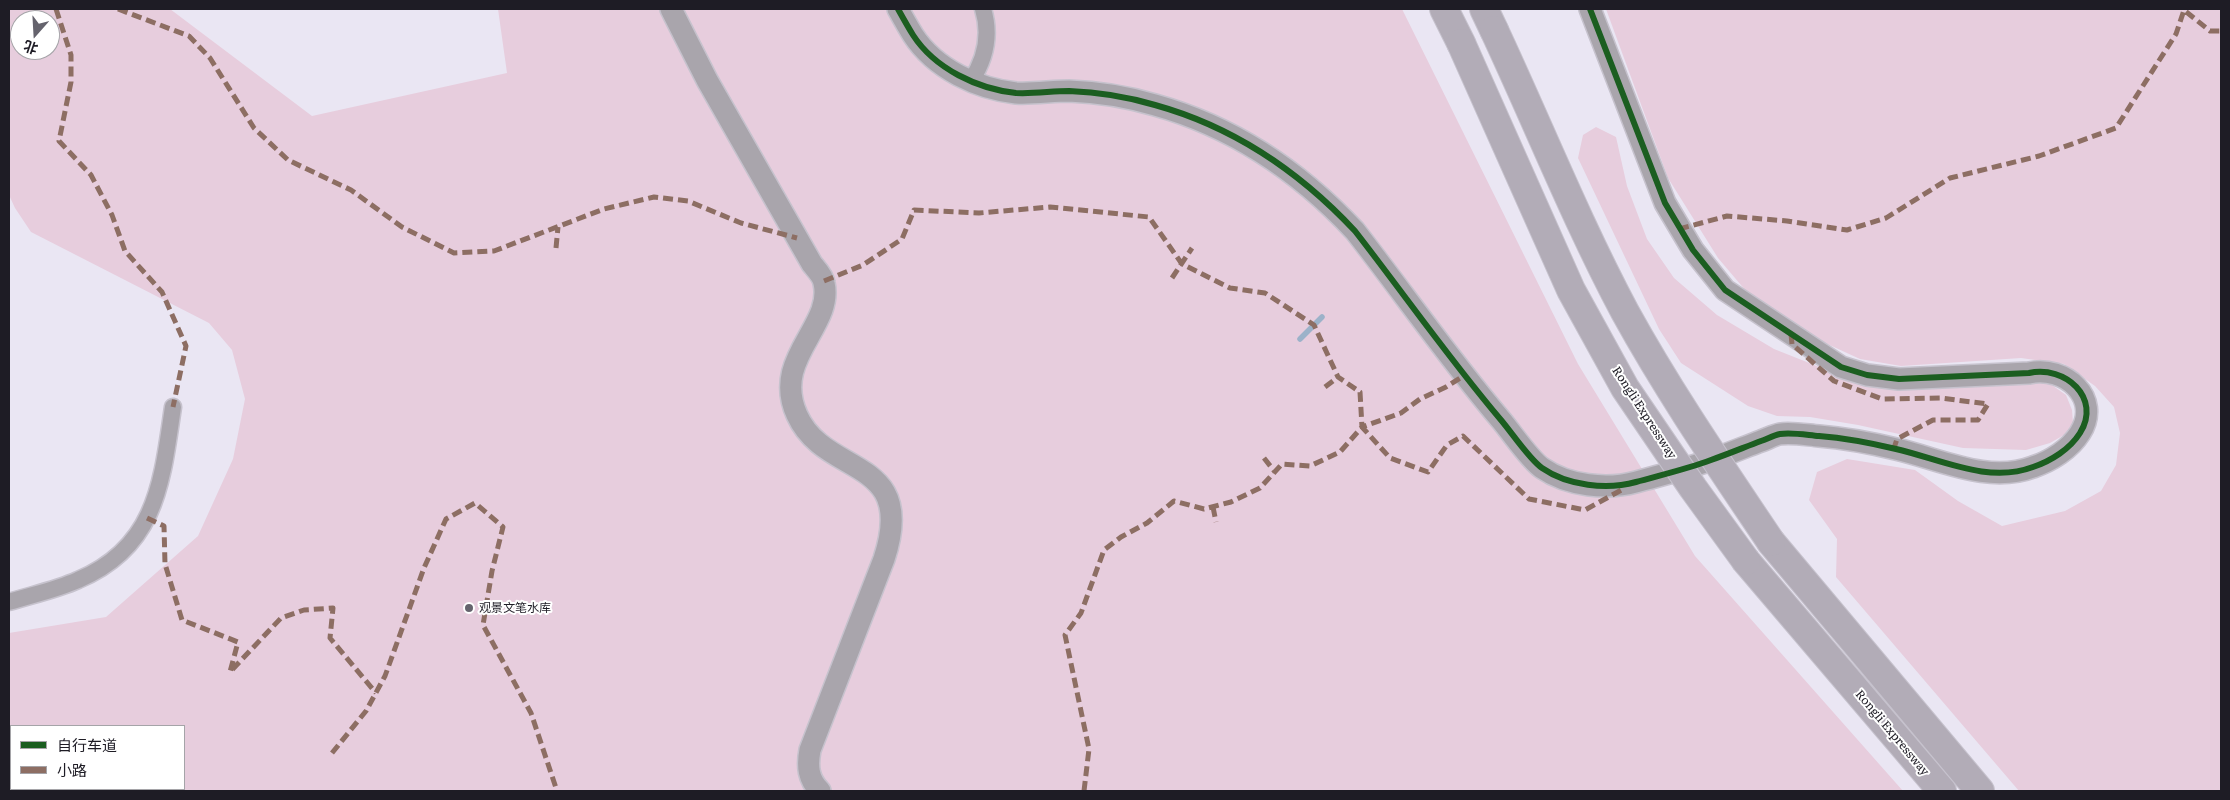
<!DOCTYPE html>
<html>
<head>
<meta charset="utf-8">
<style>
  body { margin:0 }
  #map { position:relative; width:2230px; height:800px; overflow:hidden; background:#eae6f3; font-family:Literata,"Noto Sans SC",serif }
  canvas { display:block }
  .frame { position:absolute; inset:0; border:10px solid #1e1c25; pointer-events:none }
  .legend { position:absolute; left:10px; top:725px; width:175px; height:65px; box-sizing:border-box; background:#fff; border:1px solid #a5a4a8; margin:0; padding:6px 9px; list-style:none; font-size:15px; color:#1e1c25 }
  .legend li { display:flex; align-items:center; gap:10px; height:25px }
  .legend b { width:25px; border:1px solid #a5a4a8 }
  .north { position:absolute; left:10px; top:10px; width:50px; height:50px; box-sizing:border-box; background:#fff; border:1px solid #a5a4a8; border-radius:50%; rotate:199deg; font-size:14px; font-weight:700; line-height:20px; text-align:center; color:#1e1c25 }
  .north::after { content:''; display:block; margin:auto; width:18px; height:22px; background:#65636d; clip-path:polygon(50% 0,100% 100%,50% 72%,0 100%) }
</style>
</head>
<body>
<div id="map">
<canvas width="2230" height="800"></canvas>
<div class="frame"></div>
<ul class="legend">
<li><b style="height:6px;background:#1b5e20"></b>自行车道</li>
<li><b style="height:6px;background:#8d6e63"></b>小路</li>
</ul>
<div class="north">北</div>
</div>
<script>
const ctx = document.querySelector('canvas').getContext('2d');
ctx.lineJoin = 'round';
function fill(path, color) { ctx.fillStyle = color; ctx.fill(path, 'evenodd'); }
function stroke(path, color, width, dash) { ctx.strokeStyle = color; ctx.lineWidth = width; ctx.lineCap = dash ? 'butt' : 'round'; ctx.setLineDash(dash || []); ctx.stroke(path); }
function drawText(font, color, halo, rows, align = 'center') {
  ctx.font = font + ' Literata,"Noto Sans SC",serif'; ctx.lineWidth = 4; ctx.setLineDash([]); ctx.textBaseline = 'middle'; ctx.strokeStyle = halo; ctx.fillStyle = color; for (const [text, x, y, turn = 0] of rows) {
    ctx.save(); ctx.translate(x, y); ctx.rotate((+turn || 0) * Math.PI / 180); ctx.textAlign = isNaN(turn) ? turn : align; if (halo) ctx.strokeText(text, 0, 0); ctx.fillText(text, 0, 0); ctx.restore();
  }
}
fill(new Path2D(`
  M9,9h161l142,107 195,-43 -9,-64h904l176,355 117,192 208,235h-1894v-158l97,-16 92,-81 35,-77 12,-60 -13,-49 -23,-27 -178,-91 -16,-24 -6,-13zM20,20h30v30h-30zM11,726h173v63h-173z
  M1606,9h615v782h-202l-183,-214 1,-38 -28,-39 8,-28 30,-13 68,11 43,31 44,25 63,-15 36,-20 15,-26 4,-32 -6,-26 -19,-21 -31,-22 -43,-6 -120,8 -41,-7 -37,-17 -71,-44 -34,-40 -50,-80z
  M1596,127l20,10 11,49 20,53 27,39 43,37 57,34 68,27 156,8 51,-1 17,12 6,15 1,13 -9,12 -14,8 -24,7 -63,-2 -105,-23 -48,-8 -33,-1 -29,-10 -67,-43 -22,-34 -81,-171 5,-23z`), '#e7cddd');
stroke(new Path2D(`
  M1300,339l22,-22`), '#9cb2c9', 5.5);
const minor = new Path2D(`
  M971,81c15,-23 20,-46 12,-72
  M9,602c22,-7 47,-12 69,-22 79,-33 84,-99 95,-173`);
const tertiary = new Path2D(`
  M671,9l36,71 105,184c4,5 11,12 12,19 10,44 -53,75 -27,132 28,63 121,40 87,144l-74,191c-3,16 -2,29 10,41
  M898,9c5,9 10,18 15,26 22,34 65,54 103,58 18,1 36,-2 53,-2 29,1 59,6 86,14 79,22 145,67 200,126 49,63 95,129 146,189 11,13 29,40 41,48 26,18 65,22 94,14 25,-7 51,-13 75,-22 17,-6 34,-13 50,-19 6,-2 13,-6 19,-7 11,-2 27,1 39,2 25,2 52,7 77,13 44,10 92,35 137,18 18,-6 37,-18 47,-34 22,-35 -15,-68 -51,-60l-130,6 -32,-4 -26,-8 -116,-77 -32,-40 -28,-47 -75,-194`);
const motorway = new Path2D(`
  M1444,9l17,34
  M1484,9l10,21
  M1771,542l209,249
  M1746,561l196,230`);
stroke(minor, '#c6c2cd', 19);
stroke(tertiary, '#c6c2cd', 24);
stroke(motorway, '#c6c2cd', 30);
stroke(minor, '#a9a5ac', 16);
stroke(tertiary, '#a9a5ac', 21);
stroke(motorway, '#b2acb7', 28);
const motorwayBridge = new Path2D(`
  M1494,30c44,94 82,190 131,282 44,80 95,154 146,230
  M1461,43l110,247 54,98 68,100 53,73`);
stroke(motorwayBridge, '#c6c2cd', 30, []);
stroke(motorwayBridge, '#b2acb7', 28);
stroke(new Path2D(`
  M56,9l15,46v27l-12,59 32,34 21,40 13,36 37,41 24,54 -13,61
  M118,9l71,27 21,22 44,70 34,32 63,30 51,37 52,26 40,-2 110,-42 50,-12 34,4 53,22 56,15
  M1679,229l48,-13 60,5 60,9 39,-12 64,-40 89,-22 77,-28 60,-94 8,-24 26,21h11
  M556,248l2,-21
  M1172,278l20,-30
  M824,281l39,-16 39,-26 12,-29 65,3 71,-6 99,10 33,47 48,24 35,5 49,32 24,52 22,15 2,35 39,-14 19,-14 26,-12 19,-12
  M1791,334l1,10 42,37 48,18 58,-1 48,6 -10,16h-45l-36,19 -3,9
  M1325,387l13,-10
  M1264,458l11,14
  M1213,507l3,15
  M147,518l17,8 1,38 17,56 56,22 -8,30 51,-54 23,-8 29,-2 -3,30 46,55
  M332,753l34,-42 19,-35 39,-108 22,-49 29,-16 28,24 -11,44 -9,54 48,88 26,78
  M1084,791l5,-42 -24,-114 16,-22 23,-63 17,-13 26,-14 27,-22 30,8 27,-7 29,-14 22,-24 28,2 30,-14 22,-25 28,31 38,14 19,-27 16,-9 66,63 56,11 40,-22`), '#8d6e63', 5, [10, 5]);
stroke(new Path2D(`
  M898,9c5,9 10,18 15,26 22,34 65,54 103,58 18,1 36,-2 53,-2 29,1 59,6 86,14 79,22 145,67 200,126 49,63 95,129 146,189 11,13 29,40 41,48 26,18 65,22 94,14 25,-7 51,-13 75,-22 17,-6 34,-13 50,-19 6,-2 13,-6 19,-7 11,-2 27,1 39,2 25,2 52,7 77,13 44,10 92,35 137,18 18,-6 37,-18 47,-34 22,-35 -15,-68 -51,-60l-130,6 -32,-4 -26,-8 -116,-77 -32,-40 -28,-47 -75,-194`), '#1b5e20', 6);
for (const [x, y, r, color] of [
  [469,608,5,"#65636d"]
]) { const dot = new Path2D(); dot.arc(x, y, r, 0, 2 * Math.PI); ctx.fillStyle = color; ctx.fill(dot); stroke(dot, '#fff', 2); }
drawText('12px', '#1e1c25', '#fff', [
  ["Rongli Expressway",1644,413,57],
  ["Rongli Expressway",1892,733,50]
]);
drawText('12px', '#1e1c25', '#fff', [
  ["观景文笔水库",479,608]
], 'left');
</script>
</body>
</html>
